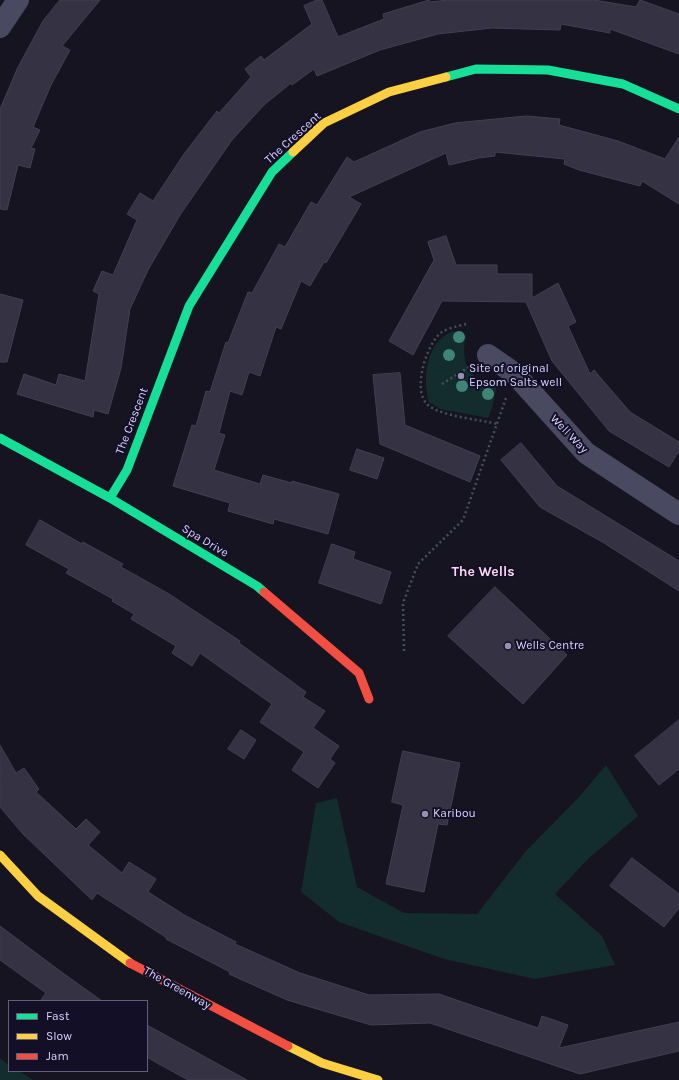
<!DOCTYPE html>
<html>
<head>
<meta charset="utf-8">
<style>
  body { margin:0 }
  #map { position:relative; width:679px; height:1080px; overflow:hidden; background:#161421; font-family:Karla,sans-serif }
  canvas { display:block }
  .legend { position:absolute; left:8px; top:1000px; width:140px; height:72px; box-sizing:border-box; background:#130f26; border:1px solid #625e7d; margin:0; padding:5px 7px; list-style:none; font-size:12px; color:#d9d4ff }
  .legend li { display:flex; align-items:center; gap:8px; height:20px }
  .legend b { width:20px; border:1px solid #625e7d }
</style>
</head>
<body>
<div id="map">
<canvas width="679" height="1080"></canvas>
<ul class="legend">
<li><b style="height:5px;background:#16e098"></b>Fast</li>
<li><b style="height:5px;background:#ffcf43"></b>Slow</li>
<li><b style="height:5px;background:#f24e42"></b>Jam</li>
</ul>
</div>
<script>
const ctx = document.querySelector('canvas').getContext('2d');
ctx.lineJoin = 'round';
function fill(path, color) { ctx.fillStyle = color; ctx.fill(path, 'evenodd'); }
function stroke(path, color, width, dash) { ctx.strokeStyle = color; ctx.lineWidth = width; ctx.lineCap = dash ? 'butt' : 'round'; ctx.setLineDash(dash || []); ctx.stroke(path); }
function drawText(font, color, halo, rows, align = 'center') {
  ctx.font = font + ' Karla,sans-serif'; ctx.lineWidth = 4; ctx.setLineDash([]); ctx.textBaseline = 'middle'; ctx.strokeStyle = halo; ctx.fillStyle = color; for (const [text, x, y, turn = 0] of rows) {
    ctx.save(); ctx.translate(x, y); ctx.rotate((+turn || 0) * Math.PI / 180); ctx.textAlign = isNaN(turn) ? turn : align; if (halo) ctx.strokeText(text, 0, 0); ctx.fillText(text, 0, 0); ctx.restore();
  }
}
fill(new Path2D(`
  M453,331l13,5c-6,25 2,48 32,45l-6,27 -4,10 -48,-9 -11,-7c-7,-25 -3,-60 24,-71z
  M606,765l32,51 -49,42 -34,36 47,42 13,29 -80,14 -91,-20 -105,-37 -38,-30 15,-89 21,-5 20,89 47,26 73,1 49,-63 53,-54z
  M0,1058l9,7v6h10l14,9h-33z`), '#132c2d');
const building = new Path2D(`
  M60,0h40l-38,46 8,4 -19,35 -18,42 7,3 -9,18 4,1 -5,19 -12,-3 -11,45 -7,-1v-100l18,-42 25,-46z
  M317,0h5l16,37 46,-18 -1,-5 46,-14 1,2 18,-2h146l42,7 4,-7 39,14v40l-69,-25v4l-49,-9 -1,6 -68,-2 -54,6 -58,16 -63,26 -3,-7 -22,16 -1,-2 -27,22 -32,35 -52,75 -32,55 -18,39 -9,59 -13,46 -14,-4 -1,7 -76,-23 7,-20 32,11 3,-11 26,7 14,-87 -6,-3 9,-20 11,4 24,-55 -10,-6 13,-21 13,8 31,-47 33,-43 2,2 32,-36 -6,-8 16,-13 3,4 48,-36 -8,-18z
  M527,116l33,3 -1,6 59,16 47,18 14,-22v67l-37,-23 -2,5 -61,-16 -15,-6 1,-5 -70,-7v4l-16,2 -30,7 -3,-12 -97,44 12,7 -35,59 -2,-1 -14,24 -9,-5 -20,48 -5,-2 -16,49 -11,-4 -7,23 -12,-4 -11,42 6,2 -11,35 46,14 3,-9 29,8v-2l47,13 -11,40 -54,-15 -1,5 -45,-13 2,-8 -57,-17 19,-61 4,1 10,-35 4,1 16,-50 2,1 20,-51 4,1 27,-49 6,3 26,-45 6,3 30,-48 7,5 66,-30 35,-9z
  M446,236l10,29h41v9h35v24l26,-15 18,39 -8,4 22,48 4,-4 36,42 49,30v9l-10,16 -60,-36 -57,-70 -26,-59 -84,-1 -29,54 -24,-14 45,-81 -6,-18z
  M0,294l23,6 -16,62h-7z
  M400,373l5,52 75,31 -10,26 -90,-38 -7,-69z
  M521,443l36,43 122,75v30l-75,-48 -64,-36 -39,-47z
  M357,449l27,9 -7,21 -27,-9z
  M40,520l42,24 1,-2 40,22 -2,3 48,27 71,47 -1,2 67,49 -3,5 22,14 -12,17 26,18 -9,13 5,4 -17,25 -26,-18 12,-18 -44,-30 12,-18 -72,-51 -8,13 -20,-13 4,-7 -45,-27 3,-5 -22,-13 1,-2 -47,-26 3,-4 -43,-24z
  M332,544l23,8 -2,7 38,13 -10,32 -62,-21z
  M495,587l72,68 -44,49 -75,-68z
  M679,720v49l-20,16 -24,-29z
  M241,730l15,10 -12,19 -16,-10z
  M0,745l16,28 8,-5 15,21 -3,3 40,37 10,-10 14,13 -12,13 34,28 7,-11 27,17 -8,13 38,24 50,26 -1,2 65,29 69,22 70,-1 99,34 4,-12 26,9 -9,23 120,-26v29l-99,23 -150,-51 -59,2 -84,-25 -58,-26 1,-2 -64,-33 1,-1 -70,-45 -5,7 -69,-66 -23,-27z
  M403,751l57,12 -13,62 -9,-1 -14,68 -38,-8 17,-79 -11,-3z
  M632,858l47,36v14l-15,19 -54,-41z
  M0,926l60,45 42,30h-62l6,-8 -46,-33z
  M147,1025l100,55h-59l-31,-17 -10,-6z`);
fill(building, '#343243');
stroke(building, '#433f54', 1);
stroke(new Path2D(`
  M466,324c-8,2 -17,4 -24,8 -15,10 -31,59 -14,73 12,11 53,15 70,19
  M442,384l27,-17
  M404,651l-1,-48 15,-39 45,-44 43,-122`), '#44505f', 2.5, [2, 3]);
stroke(new Path2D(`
  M0,27l18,-27
  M488,355l26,18 72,80 93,61`), '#4a4962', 22);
stroke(new Path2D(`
  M446,77l30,-8 72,1 75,14 56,25
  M0,438l110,60 147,88 7,6
  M110,498l17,-28 62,-164 83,-134 21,-20`), '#16e098', 9);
stroke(new Path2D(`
  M293,152l31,-29 65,-31 57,-15
  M0,855l38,41 92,67
  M288,1046l34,17 56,17`), '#ffcf43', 9);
stroke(new Path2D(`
  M264,592l95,81 10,26
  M130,963l158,83`), '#f24e42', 9);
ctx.fillStyle = '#3e8478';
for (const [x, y] of [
  [459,337],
  [449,355],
  [462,386],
  [488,394]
]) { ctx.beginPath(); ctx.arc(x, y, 6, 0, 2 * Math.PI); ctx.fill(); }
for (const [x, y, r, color] of [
  [461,376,4,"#9591b1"],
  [508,646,4,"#9591b1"],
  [425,814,4,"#9591b1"]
]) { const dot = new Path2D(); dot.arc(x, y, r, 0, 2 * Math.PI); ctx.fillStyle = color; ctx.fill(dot); stroke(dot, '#130f26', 1.5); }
drawText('12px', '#d9d4ff', '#130f26', [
  ["The Crescent",293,138,-42],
  ["The Crescent",132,421,-69],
  ["Well Way",569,434,46],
  ["Spa Drive",205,541,31],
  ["The Greenway",177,988,29]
]);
drawText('12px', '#d9d4ff', '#130f26', [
  ["Site of original",469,369],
  ["Epsom Salts well",469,383],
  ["Wells Centre",516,646],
  ["Karibou",433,814]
], 'left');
drawText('bold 14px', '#ffd6f0', '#130f26', [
  ["The Wells",483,572]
]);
</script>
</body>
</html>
